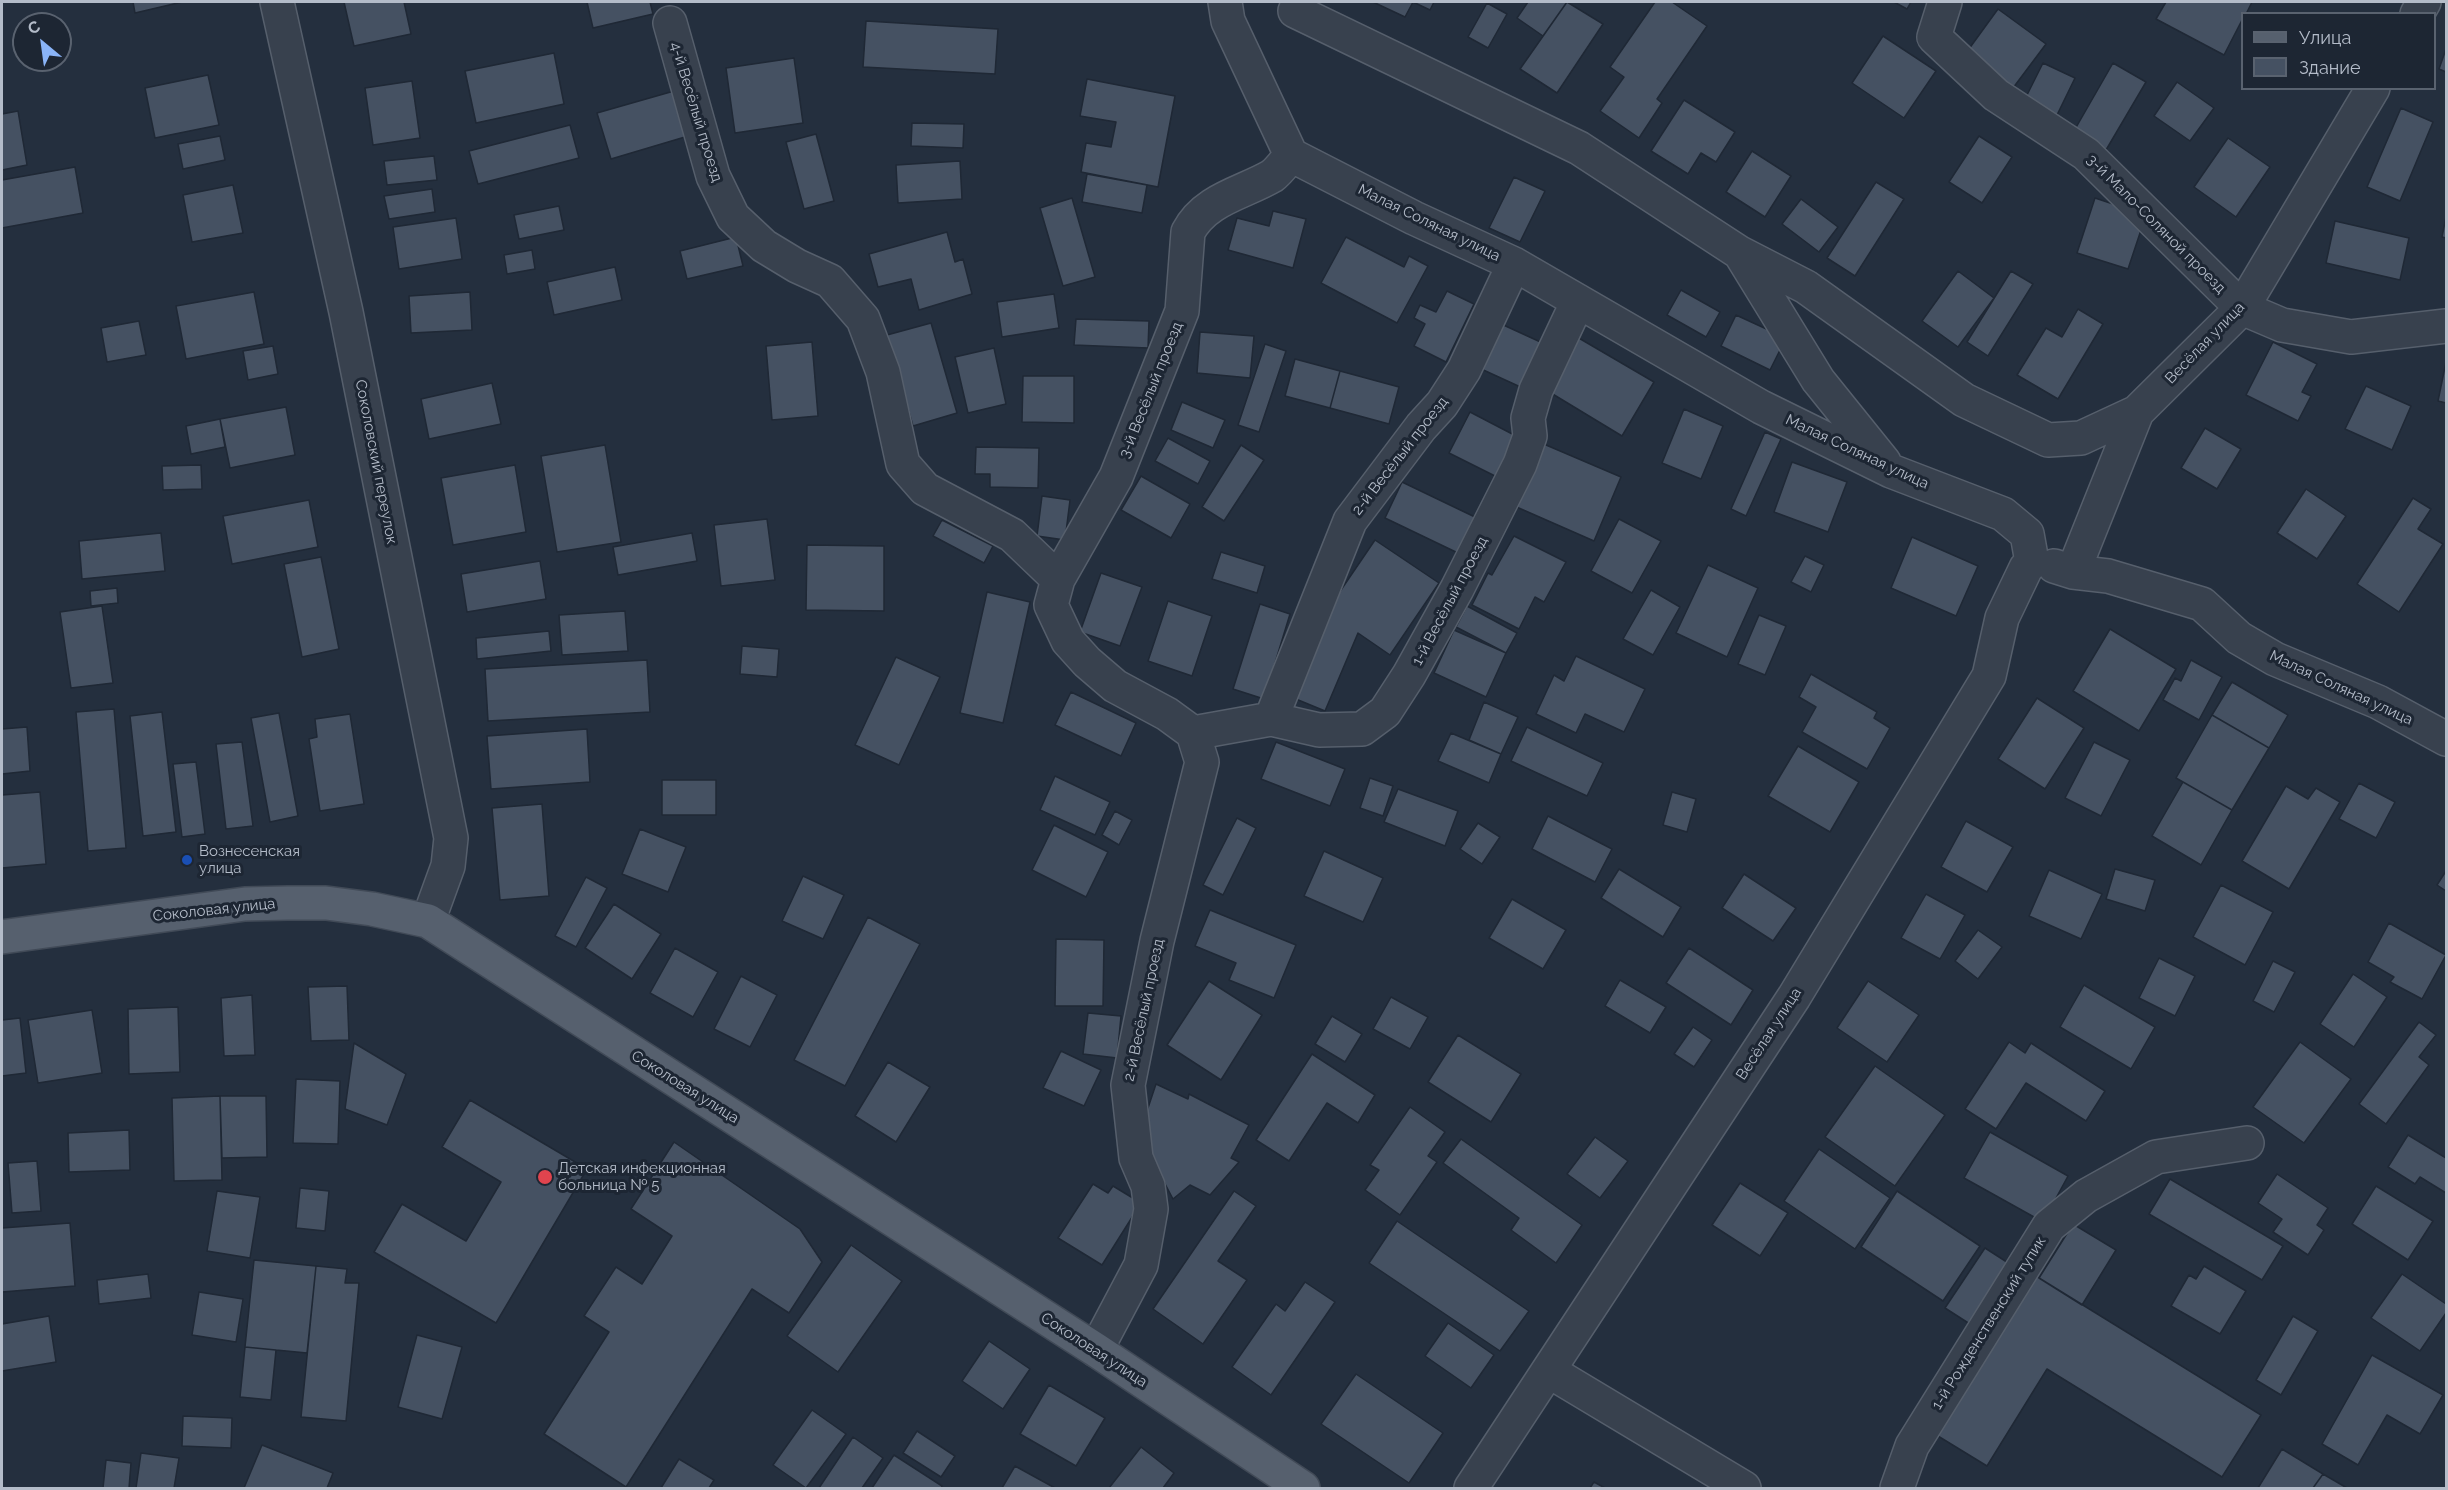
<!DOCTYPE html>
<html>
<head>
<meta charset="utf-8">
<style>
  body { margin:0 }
  #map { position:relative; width:2448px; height:1490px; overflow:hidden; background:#242f3e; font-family:Raleway,sans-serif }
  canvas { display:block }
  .frame { position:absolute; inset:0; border:3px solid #b4bcc9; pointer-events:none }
  .legend { position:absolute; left:2241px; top:12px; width:195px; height:78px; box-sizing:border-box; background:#1d2633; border:2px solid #59626f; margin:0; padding:8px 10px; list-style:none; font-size:18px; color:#b4bcc9 }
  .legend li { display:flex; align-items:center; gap:12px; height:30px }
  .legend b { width:30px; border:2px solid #59626f }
  .north { position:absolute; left:12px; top:12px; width:60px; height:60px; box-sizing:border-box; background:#1d2633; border:2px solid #59626f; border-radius:50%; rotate:331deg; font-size:16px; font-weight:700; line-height:24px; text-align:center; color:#b4bcc9 }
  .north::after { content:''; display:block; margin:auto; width:21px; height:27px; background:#8ab4f8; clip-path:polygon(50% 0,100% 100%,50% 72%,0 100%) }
</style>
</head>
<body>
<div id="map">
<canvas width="2448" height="1490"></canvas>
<div class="frame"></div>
<ul class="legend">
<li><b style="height:8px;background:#56606e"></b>Улица</li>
<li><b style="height:16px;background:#455162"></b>Здание</li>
</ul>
<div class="north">С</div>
</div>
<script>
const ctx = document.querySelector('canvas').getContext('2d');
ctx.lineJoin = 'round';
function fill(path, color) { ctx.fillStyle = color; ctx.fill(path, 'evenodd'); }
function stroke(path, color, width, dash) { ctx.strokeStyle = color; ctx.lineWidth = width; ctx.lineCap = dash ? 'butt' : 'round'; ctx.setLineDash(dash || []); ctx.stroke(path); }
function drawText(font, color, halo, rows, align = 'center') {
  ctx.font = font + ' Raleway,sans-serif'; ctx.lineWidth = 6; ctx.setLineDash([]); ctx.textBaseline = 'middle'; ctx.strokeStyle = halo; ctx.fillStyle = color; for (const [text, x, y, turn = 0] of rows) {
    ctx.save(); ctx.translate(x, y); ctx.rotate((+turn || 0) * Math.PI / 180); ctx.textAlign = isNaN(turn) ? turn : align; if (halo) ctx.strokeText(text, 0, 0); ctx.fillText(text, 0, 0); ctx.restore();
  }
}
const building = new Path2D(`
  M133,2h49l-47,11z
  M344,2h60l7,32 -57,12z
  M587,2h63l3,12 -60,14z
  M1373,2h40l-8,15z
  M1413,2h21l-4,8z
  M1528,2h39l-24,34 -26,-18z
  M1567,2l36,22 -46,69 -37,-24z
  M1655,2h17l35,24 -50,73 5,4 -23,35 -39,-27 24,-34 -14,-10z
  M1894,2h17l-4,7z
  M2166,2h86l-6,12h-4v6l-18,35 -68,-36z
  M1487,3l20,11 -19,34 -20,-11z
  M1998,9l48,35 -33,44 -47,-35z
  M866,21l132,8 -3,45 -132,-7z
  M1883,36l53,35 -32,47 -52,-35z
  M2446,49v23l-7,-3z
  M554,53l10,51 -88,19 -11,-52z
  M794,58l9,65 -68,10 -9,-65z
  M2043,63l32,15 -19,39 -32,-16z
  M2113,63l33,19 -40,68 -32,-19z
  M208,75l11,50 -64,13 -10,-50z
  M1087,79l88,17 -17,91 -77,-15 5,-29 25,4 5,-25 -36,-6z
  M412,81l8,57 -47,7 -8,-57z
  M2177,82l37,26 -24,33 -36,-25z
  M681,89l14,45 -84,25 -14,-46z
  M1684,100l51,32 -19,30 -15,-9 -13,21 -37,-23z
  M2401,108l32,14 -33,79 -33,-14z
  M18,111l9,54 -25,5v-56z
  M912,123l52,1 -1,24 -52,-2z
  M570,125l9,33 -101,26 -9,-33z
  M816,134l18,67 -30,8 -18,-67z
  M220,136l5,24 -42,9 -5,-25z
  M1979,136l33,21 -30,46 -33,-21z
  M2228,138l42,29 -34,50 -42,-30z
  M1752,151l39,25 -26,41 -39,-25z
  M434,156l3,24 -50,5 -3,-24z
  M960,161l2,38 -64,4 -2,-38z
  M75,167l8,46 -81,15v-48z
  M1087,174l60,11 -5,28 -60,-11z
  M1514,177l31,14 -25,51 -31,-14z
  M1876,182l28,17 -49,77 -28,-18z
  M233,185l10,48 -51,9 -9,-47z
  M432,189l3,23 -46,7 -5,-23z
  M1072,198l23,79 -32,9 -23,-78z
  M2095,198l51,17 -18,54 -51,-16z
  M1801,199l37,28 -19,25 -37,-28z
  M559,206l5,24 -45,9 -5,-24z
  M1273,211l33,8 -13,49 -65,-18 9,-32 32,8z
  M2446,217v21l-4,-1z
  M456,218l6,41 -63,10 -6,-42z
  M2335,221l74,17 -9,42 -74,-17z
  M947,232l8,30 8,-3 9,35 -53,16 -8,-31 -33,8 -9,-33z
  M736,237l7,29 -56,13 -7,-28z
  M1346,237l58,30 5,-11 19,10 -31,57 -76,-40z
  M532,250l3,19 -28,5 -3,-19z
  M615,267l7,33 -68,15 -7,-33z
  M1958,271l36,27 -36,49 -36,-26z
  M2011,271l22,13 -45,72 -21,-14z
  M1681,290l39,22 -14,25 -39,-22z
  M1447,291l27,13 -28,58 -32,-16 11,-22 -11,-6 6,-13 16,7z
  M254,292l10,52 -78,15 -10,-53z
  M470,292l2,38 -61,3 -2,-37z
  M1054,294l5,34 -57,9 -5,-35z
  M2078,309l25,15 -45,75 -41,-24 29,-47 16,9z
  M1736,315l50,23 -16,32 -49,-24z
  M1076,319l73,2 -1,27 -74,-3z
  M139,321l7,34 -39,7 -6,-34z
  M931,323l26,90 -44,13 -26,-91z
  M1499,323l48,22 -20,45 -48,-22z
  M1200,332l54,4 -4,42 -53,-5z
  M1577,337l77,45 -32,54 -76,-46z
  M812,342l6,74 -46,4 -6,-74z
  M2273,342l44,22 -15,28 9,4 -13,25 -52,-26z
  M1265,344l21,7 -27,81 -21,-7z
  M273,346l5,28 -30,6 -5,-29z
  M994,348l12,56 -38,9 -13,-56z
  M1295,359l45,12 -10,37 -45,-12z
  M2446,362v41l-8,-2z
  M1340,371l59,16 -10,37 -59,-16z
  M1023,376h51v47l-52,-1z
  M492,383l9,41 -72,15 -8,-40z
  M2366,386l45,20 -19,44 -47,-21z
  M1182,402l43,18 -12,28 -42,-18z
  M286,407l9,48 -65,13 -10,-49z
  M1684,409l39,17 -22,53 -39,-16z
  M1470,412l48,25 -21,40 -48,-24z
  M220,419l5,28 -34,7 -5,-28z
  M2205,428l36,21 -24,40 -36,-21z
  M1765,432l16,7 -35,77 -15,-7z
  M1168,438l42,23 -12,23 -43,-23z
  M1539,442l82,35 -27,64 -82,-36z
  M605,445l16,97 -64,10 -16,-96z
  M1241,445l23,15 -40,61 -22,-14z
  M976,447l63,1 -1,40 -48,-1v-13h-15z
  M1792,462l55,20 -19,50 -54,-20z
  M201,465l1,24 -39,1 -1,-24z
  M515,465l11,67 -73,13 -12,-67z
  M1141,476l49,28 -19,34 -50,-28z
  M1402,482l75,36 -17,36 -75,-36z
  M2306,489l40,27 -29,43 -40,-26z
  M1042,496l28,4 -5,40 -28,-4z
  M2413,498l18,11 -13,20 25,15 -44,68 -42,-28z
  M309,500l9,47 -86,17 -9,-48z
  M767,519l8,61 -54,6 -7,-61z
  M1619,519l42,22 -29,52 -41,-22z
  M942,520l51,26 -9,17 -51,-27z
  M161,533l4,38 -83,8 -3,-38z
  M692,533l5,28 -79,14 -5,-28z
  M1514,536l52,26 -22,40 -9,-5 -16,32 -47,-24 16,-32 4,2z
  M1912,537l66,29 -22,50 -65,-28z
  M1375,540l64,43 -49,72 -32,-22 -33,78 -34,-14 35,-85z
  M807,545l77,1v65l-78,-1z
  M1221,552l44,14 -8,27 -45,-14z
  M1805,556l19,9 -13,27 -20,-10z
  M321,557l18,92 -37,8 -18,-93z
  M540,561l6,38 -79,13 -6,-38z
  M1708,565l50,23 -31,69 -51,-24z
  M1101,573l41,14 -22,59 -40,-14z
  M117,588l1,15 -27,3 -1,-15z
  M1651,590l29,17 -27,48 -30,-16z
  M987,592l43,10 -27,121 -43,-10z
  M1168,601l44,15 -20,60 -44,-15z
  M1260,604l30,10 -26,85 -31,-10z
  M102,606l11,77 -42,5 -11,-76z
  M1467,606l50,27 -11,20 -50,-26z
  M625,611l3,40 -66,4 -3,-40z
  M1759,615l27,11 -21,49 -27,-11z
  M2110,629l66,40 -37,62 -66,-40z
  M1454,630l52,23 -20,44 -52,-24z
  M549,631l2,20 -74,8 -1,-21z
  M742,646l37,3 -2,28 -37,-3z
  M1576,656l69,33 -21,43 -39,-18 -9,19 -40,-19 18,-39 10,6z
  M896,657l44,20 -41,88 -44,-20z
  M647,660l3,52 -162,9 -3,-52z
  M2191,660l31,17 -23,43 -36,-20 12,-22 6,3z
  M1811,674l66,38 -3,6 16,10 -23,41 -65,-37 14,-25 -17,-10z
  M2232,682l56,33 -19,33 -57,-33z
  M1071,692l65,31 -15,33 -66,-31z
  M2037,698l47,30 -39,61 -47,-30z
  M1484,702l34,15 -17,37 -32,-14z
  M114,709l12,139 -38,3 -12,-139z
  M162,712l14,120 -33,4 -13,-120z
  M279,713l19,103 -28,6 -19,-104z
  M350,714l14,90 -44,7 -11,-72 8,-2 -2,-18z
  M2212,715l57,33 -37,62 -56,-32z
  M27,727l3,44 -28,3v-45z
  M1527,727l76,36 -16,33 -76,-35z
  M587,729l3,53 -99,7 -4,-53z
  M1451,733l50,21 -12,29 -51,-22z
  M242,742l11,84 -27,3 -10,-85z
  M1276,742l69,27 -15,37 -69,-27z
  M2094,742l36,18 -29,56 -36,-18z
  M1798,746l61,36 -29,50 -62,-36z
  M196,762l9,72 -23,3 -9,-73z
  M1055,776l55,26 -15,33 -55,-25z
  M1370,778l23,8 -10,30 -23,-8z
  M662,780h54v35h-54z
  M2183,782l49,28 -31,55 -49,-29z
  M2359,783l36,19 -19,36 -37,-19z
  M2286,786l22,13 8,-11 24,14 -51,87 -47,-28z
  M1398,789l60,22 -13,35 -61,-24z
  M40,792l6,72 -44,4v-73z
  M1672,792l24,7 -9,33 -24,-7z
  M542,804l7,92 -49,4 -8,-92z
  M1115,811l17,9 -13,25 -17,-10z
  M1548,816l64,33 -17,33 -63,-33z
  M1237,818l19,10 -33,67 -20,-10z
  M1966,821l47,26 -26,45 -46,-25z
  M1478,823l22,14 -18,27 -22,-15z
  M1054,825l54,27 -22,45 -54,-27z
  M640,829l46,18 -18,45 -46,-18z
  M1324,851l59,27 -20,44 -59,-26z
  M1619,869l62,38 -18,30 -62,-39z
  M2115,869l40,11 -10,31 -39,-12z
  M2049,870l53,24 -21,45 -52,-23z
  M2446,871v20l-9,-6z
  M1744,874l52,34 -23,33 -51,-33z
  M803,876l41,19 -21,44 -41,-18z
  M586,877l21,11 -31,59 -21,-11z
  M2221,885l52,27 -28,53 -52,-28z
  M1926,894l39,21 -25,44 -39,-21z
  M1512,899l54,31 -23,39 -54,-31z
  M614,904l47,30 -29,45 -47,-31z
  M1210,910l86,35 -22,53 -45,-18 7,-17 -41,-17z
  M868,917l52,27 -75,142 -51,-26z
  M2389,923l57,32 -24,44 -32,-17 4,-5 -26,-15z
  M1978,930l24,17 -24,32 -23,-18z
  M1056,939l48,1 -1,66h-48z
  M675,948l43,24 -25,45 -43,-24z
  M1689,948l64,42 -22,35 -65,-42z
  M2159,958l36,18 -20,40 -36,-18z
  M2273,961l22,11 -21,40 -21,-11z
  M2353,974l34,23 -33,50 -34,-23z
  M741,976l36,19 -27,52 -36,-18z
  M1620,980l46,27 -16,26 -45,-27z
  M1209,981l53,34 -41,65 -54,-35z
  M1868,981l51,34 -32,47 -50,-34z
  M2084,985l71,42 -24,42 -71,-42z
  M347,986l2,54 -38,1 -3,-54z
  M252,995l3,60 -31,1 -3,-58z
  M1391,997l37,20 -18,32 -37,-20z
  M178,1007l2,65 -51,2 -1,-65z
  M92,1010l10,63 -64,10 -10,-63z
  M1088,1013l33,3 -4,42 -34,-4z
  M1332,1016l30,18 -17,28 -30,-18z
  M20,1018l6,55 -24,3v-56z
  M2419,1022l17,13 -17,22 10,8 -43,59 -27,-20z
  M1693,1027l19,13 -18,27 -20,-13z
  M1458,1035l63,39 -30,48 -63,-40z
  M2009,1042l16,11 6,-10 74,48 -19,30 -60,-38 -30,46 -31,-20z
  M2300,1042l51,37 -47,64 -51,-36z
  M354,1043l52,31 -19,51 -42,-16z
  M1061,1051l40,19 -17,36 -41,-18z
  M1312,1054l63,41 -17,28 -31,-20 -38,58 -33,-21z
  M888,1062l42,25 -34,55 -41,-26z
  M1875,1066l70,49 -50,71 -70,-49z
  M296,1079l44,2 -2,63 -45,-1z
  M1156,1084l32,15 1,-5 60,31 -18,33 8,4 -29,33 -20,-10 -17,14 -21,-40 -5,-48z
  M220,1096l2,84 -48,1 -2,-83z
  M220,1096h46l1,61 -45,1z
  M470,1100l117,69 -91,154 -122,-71 28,-48 64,37 35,-59 -59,-35z
  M1410,1107l35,25 -17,24 9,6 -37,53 -35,-25 14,-20 -9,-5z
  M129,1130l1,40 -61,2 -1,-39z
  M1990,1132l78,44 -25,46 -79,-44z
  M2408,1135l38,23v35l-26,-16 -5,7 -27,-17z
  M1595,1137l33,24 -28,37 -33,-24z
  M1461,1139l121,86 -26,38 -45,-33 8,-12 -76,-55z
  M674,1142l126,87 22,33 -33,51 -37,-24 -126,198 -82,-53 65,-102 -25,-16 32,-49 26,17 30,-48 -41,-27z
  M1819,1149l71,49 -35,51 -71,-48z
  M37,1161l4,50 -29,2 -4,-50z
  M2277,1174l51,34 -11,17 7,5 -16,25 -35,-23 9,-13 -24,-16z
  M2170,1179l113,67 -21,34 -113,-66z
  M1740,1183l48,30 -28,43 -48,-31z
  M1093,1184l15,9 5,-7 28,17 -39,62 -44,-27z
  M2376,1186l57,35 -25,39 -56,-36z
  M300,1188l29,3 -4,40 -29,-3z
  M217,1191l43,6 -10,61 -43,-7z
  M1234,1191l22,15 -38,55 29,19 -44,64 -50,-35z
  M1897,1191l83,55 -37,55 -82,-54z
  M1397,1221l132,90 -29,40 -131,-88z
  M70,1223l5,63 -73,6v-64z
  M2073,1224l43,26 -34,55 -43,-27z
  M851,1245l51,36 -64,91 -51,-36z
  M1985,1248l28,18 -40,60 -28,-18z
  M254,1260l62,6 -9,87 -62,-6z
  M316,1266l31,3 -2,14h14l-13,138 -45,-4z
  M2204,1266l42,25 -26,43 -49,-28 18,-31 7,4z
  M2031,1273l230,142 -39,62 -175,-108 -60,97 -54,-33z
  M148,1274l3,24 -52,6 -2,-24z
  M2402,1274l44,30v9l-26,38 -49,-33z
  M1305,1282l30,20 -64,93 -39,-28 44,-63 9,7z
  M199,1292l44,7 -7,43 -44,-7z
  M49,1316l7,46 -54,9v-47z
  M2293,1316l25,15 -37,64 -25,-15z
  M1448,1323l46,32 -23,33 -46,-32z
  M417,1335l45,12 -20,72 -44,-12z
  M989,1341l41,28 -27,40 -41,-28z
  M245,1347l31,3 -5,50 -31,-3z
  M2372,1355l71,40 -23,39 -33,-19 -29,50 -36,-21z
  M1356,1374l87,59 -34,50 -88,-59z
  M1049,1385l56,33 -29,48 -56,-32z
  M812,1410l34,24 -40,54 -33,-23z
  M183,1416l49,2 -1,30 -49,-2z
  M917,1431l38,25 -14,21 -38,-24z
  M853,1437l30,21 -21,30h-43z
  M262,1445l71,28 -6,15h-83z
  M1141,1447l33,26 -11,15h-54z
  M2282,1449l41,25 -10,14h-55z
  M141,1453l38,5 -5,30h-38z
  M894,1455l48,31 -1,2h-69z
  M679,1459l35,21 -5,8h-48z
  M106,1460l25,3 -2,25h-26z
  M1015,1466l40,22h-53z
  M2323,1474l24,14h-34z
  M1594,1482l11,6h-15z`);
fill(building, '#455162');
stroke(building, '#1f2835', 1.5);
const minor = new Path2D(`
  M277,2l69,310 105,526 -3,28 -20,55
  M1225,2l3,19 63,134
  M1945,2l-11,35 62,58 90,59 156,154 40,17 69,12 95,-11
  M1295,11l284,137 161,105 78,127 66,82
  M2417,14l7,-12
  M670,23l43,153 20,41 31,29 33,20 33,15 33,38 20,53 20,92 22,25 87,46 46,44
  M1291,155l123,63 100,46 247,143 130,64 112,43 24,20 5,28
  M1740,253l66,34 158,113 84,40 33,-2 56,-26
  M2054,566l19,6 35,4 94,28 37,34 36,21 103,43 68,37
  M2073,572l64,-160 105,-104 131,-220
  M1271,719l79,-198 71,-94 21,-23 22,-34 50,-106
  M1193,733l-26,-19 -52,-28 -28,-24 -19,-21 -17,-36 7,-26 58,-102 66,-166 6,-79c17,-33 55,-39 84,-56 7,-5 13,-14 19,-21
  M1193,733l78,-14 48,11 43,-1 23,-17 24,-37 48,-86 63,-125 10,-28 -2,-18 8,-28 42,-89
  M1096,1350l45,-85 10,-56 -3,-23 -12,-28 -8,-73 29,-144 45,-179 -9,-29
  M1549,1371l195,117
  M1471,1488l323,-491 195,-321 13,-58 24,-50 6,-6
  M1897,1488l15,-42 137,-220 37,-30 70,-39 91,-14`);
const major = new Path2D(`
  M2,937l243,-33 43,-1h38l46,6 56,12 668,429 207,138`);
stroke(minor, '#565f6c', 36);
stroke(major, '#414a57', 36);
stroke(minor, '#38414e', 33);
stroke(major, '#56606e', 33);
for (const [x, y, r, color] of [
  [187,860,6,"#1a4fb4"],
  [545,1177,8,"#e0444e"]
]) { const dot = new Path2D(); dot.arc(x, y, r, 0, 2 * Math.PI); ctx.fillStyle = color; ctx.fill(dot); stroke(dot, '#1d2633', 2); }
drawText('15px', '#b4bcc9', '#1d2633', [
  ["4-й Весёлый проезд",696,112,73],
  ["Малая Соляная улица",1429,223,26],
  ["3-й Мало-Соляной проезд",2156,224,45],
  ["Весёлая улица",2205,343,-46],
  ["3-й Весёлый проезд",1151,390,-68],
  ["Малая Соляная улица",1857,452,25],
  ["2-й Весёлый проезд",1400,456,-52],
  ["Соколовский переулок",376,462,79],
  ["1-й Весёлый проезд",1450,601,-62],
  ["Малая Соляная улица",2341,688,25],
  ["Соколовая улица",214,910,-6],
  ["2-й Весёлый проезд",1144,1010,-78],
  ["Весёлая улица",1769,1034,-57],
  ["Соколовая улица",685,1087,32],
  ["1-й Рожденственский тупик",1989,1323,-58],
  ["Соколовая улица",1094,1350,33]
]);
drawText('15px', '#b4bcc9', '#1d2633', [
  ["Вознесенская",199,851],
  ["улица",199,868],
  ["Детская инфекционная",558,1168],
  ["больница № 5",558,1185]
], 'left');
</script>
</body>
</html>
